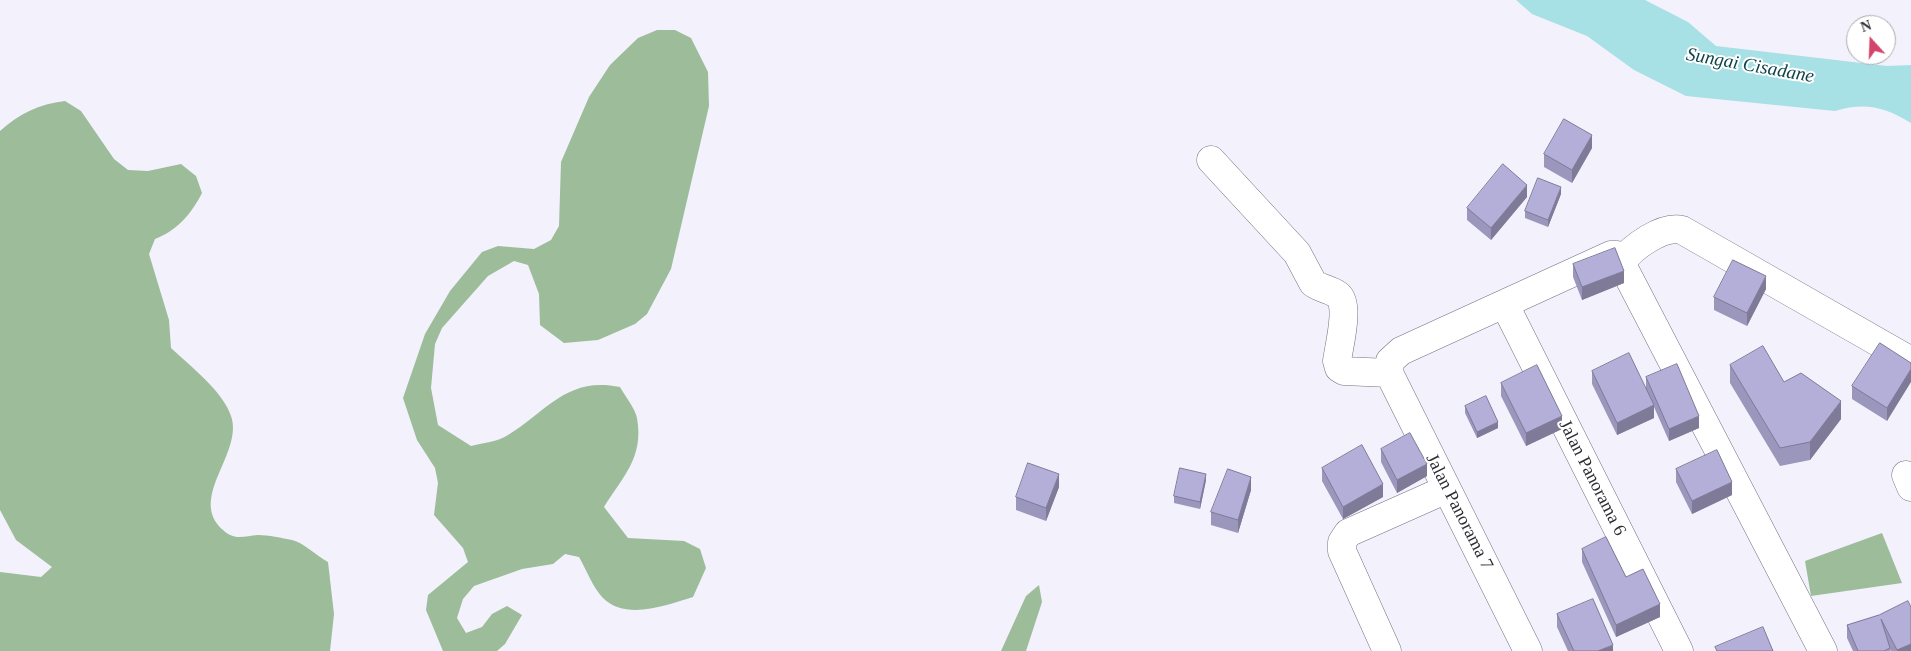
<!DOCTYPE html>
<html>
<head>
<meta charset="utf-8">
<style>
  body { margin:0 }
  #map { position:relative; width:1911px; height:651px; overflow:hidden; background:#f2f1fc; font-family:Georgia,serif }
  canvas { display:block }
  .north { position:absolute; left:1846px; top:15px; width:50px; height:50px; box-sizing:border-box; background:#fff; border:1px solid #ababae; border-radius:50%; rotate:340deg; font-size:14px; font-weight:700; line-height:20px; text-align:center; color:#2e2d34 }
  .north::after { content:''; display:block; margin:auto; width:18px; height:22px; background:#d3446c; clip-path:polygon(50% 0,100% 100%,50% 72%,0 100%) }
</style>
</head>
<body>
<div id="map">
<canvas width="1911" height="651"></canvas>
<div class="north">N</div>
</div>
<script>
const ctx = document.querySelector('canvas').getContext('2d');
ctx.lineJoin = 'round';
function fill(path, color) { ctx.fillStyle = color; ctx.fill(path, 'evenodd'); }
function stroke(path, color, width, dash) { ctx.strokeStyle = color; ctx.lineWidth = width; ctx.lineCap = dash ? 'butt' : 'round'; ctx.setLineDash(dash || []); ctx.stroke(path); }
function drawText(font, color, halo, rows, align = 'center') {
  ctx.font = font + ' Georgia,serif'; ctx.lineWidth = 4; ctx.setLineDash([]); ctx.textBaseline = 'middle'; ctx.strokeStyle = halo; ctx.fillStyle = color; for (const [text, x, y, turn = 0] of rows) {
    ctx.save(); ctx.translate(x, y); ctx.rotate((+turn || 0) * Math.PI / 180); ctx.textAlign = isNaN(turn) ? turn : align; if (halo) ctx.strokeText(text, 0, 0); ctx.fillText(text, 0, 0); ctx.restore();
  }
}
fill(new Path2D(`
  M657,30h18l16,8 17,34 1,34 -38,163 -24,45 -12,10 -37,16 -34,3 -24,-18 -1,-31 -11,-29 -14,-4 -26,15 -46,52 -7,16 -4,44 7,37 33,21c11,-3 27,-4 37,-11 39,-24 59,-59 112,-48 5,9 15,21 17,31 7,40 -14,58 -33,89l24,31 56,3 16,8 6,19 -13,29c-26,8 -67,24 -90,1 -10,-10 -17,-29 -24,-41l-14,-3 -12,10 -31,5 -48,17 -11,13 -6,19 9,15 16,-6 10,-13 15,-8 15,9 -17,29 -8,7h-54l-17,-41 2,-15 40,-33 -5,-14 -29,-33 4,-32 -3,-15 -18,-28 -14,-42 22,-64 25,-43 32,-39 16,-6 36,3 17,-9 8,-14 2,-64 28,-65 21,-32 28,-27z
  M65,101l16,10 33,48 14,11 20,1 33,-7 15,12 6,17c-11,21 -24,37 -47,46l-6,15 20,66 2,28c18,17 52,43 60,68 13,37 -44,82 -8,114 12,11 21,6 35,5 10,0 24,3 34,5 12,3 25,16 36,22l6,52 -4,37h-330v-79l41,5 11,-10 -36,-27 -16,-30v-379c19,-17 39,-27 65,-30z
  M1882,533l20,50 -91,13 -6,-35z
  M1039,585l3,17 -16,49h-25l25,-55z`), '#9cbc9a');
fill(new Path2D(`
  M1516,0h129l43,22 28,24 171,20 24,-1v58c-26,-16 -46,-21 -76,-12l-149,-15 -52,-26 -47,-34 -55,-22z`), '#a7e1e5');
const minor = new Path2D(`
  M1211,160l86,93 16,30c8,6 17,6 25,12 12,9 1,51 -1,66l2,7 5,3 45,2
  M1621,263c11,-16 42,-38 61,-33l229,131
  M1505,305l174,346
  M1389,373l1,-12 11,-10 210,-96h6l206,396
  M1389,373l139,278
  M1906,475l5,12
  M1387,651l-45,-100v-9l6,-9 99,-44`);
stroke(minor, '#737182', 29);
stroke(minor, '#fff', 28);
fill(new Path2D(`
  M1592,148l-20,35 -28,-16v-13z
  M1561,194l-13,33 -23,-9v-7z
  M1527,197l-36,43 -24,-20v-12z
  M1573,264l51,19 -42,17 -9,-23z
  M1766,289l-19,37 -33,-16v-13z
  M1911,363l-24,58 -35,-22v-13z
  M1730,365l54,17 57,37 -31,41 -30,6 -50,-83z
  M1592,371l54,18v-12l53,51 -30,13 -15,-34v11l-37,17 -25,-51z
  M1501,383l61,46 -36,17 -25,-50z
  M1465,406l33,22 -21,10 -12,-25z
  M1381,449l46,27 -30,17 -16,-31z
  M1322,468l61,29 -40,22 -21,-38z
  M1676,469l56,26 -40,19 -16,-32z
  M1206,480l-6,29 -26,-6v-7z
  M1059,487l-13,34 -30,-11v-13z
  M1251,490l-13,43 -27,-8v-13z
  M1582,549l44,28 34,40 -44,20 -34,-75z
  M1557,614l56,37h-45l-11,-24z
  M1879,615l32,36h-20l-1,-1v1h-37l-6,-13v-13z`), '#9b96bb');
fill(new Path2D(`
  M1592,135v13l-20,35v-13z
  M1527,185v12l-36,43v-12z
  M1561,187v7l-13,33v-7z
  M1624,271v12l-42,17v-13z
  M1766,276v13l-19,37v-13z
  M1911,369v13l-24,39v-13z
  M1841,401v18l-31,41v-18z
  M1654,405v13l-37,17v-12z
  M1562,416v13l-36,17v-13z
  M1699,416v12l-30,13v-12z
  M1498,422v6l-21,10v-6z
  M1427,464v12l-30,17v-13z
  M1059,474v13l-13,34v-13z
  M1206,474v6l-6,29v-7z
  M1251,477v13l-13,43v-13z
  M1732,482v13l-40,19v-13z
  M1383,484v13l-40,22v-12z
  M1660,604v13l-44,20v-12z
  M1911,644v7h-14v-1z
  M1613,645v6h-15z`), '#7e7a98');
const building = new Path2D(`
  M1564,119l28,16 -20,35 -28,-16z
  M1503,164l24,21 -36,43 -24,-20z
  M1538,178l23,9 -13,33 -23,-9z
  M1615,248l9,23 -42,16 -9,-23z
  M1733,260l33,16 -19,37 -33,-16z
  M1880,343l31,20v6l-24,39 -35,-22z
  M1763,346l21,36 17,-9 40,28 -31,41 -30,6 -50,-83z
  M1629,353l25,52 -37,18 -25,-52z
  M1677,364l22,52 -30,13 -23,-52z
  M1537,365l25,51 -36,17 -25,-50z
  M1486,396l12,26 -21,10 -12,-26z
  M1410,433l17,31 -30,16 -16,-31z
  M1362,445l21,39 -40,23 -21,-39z
  M1717,450l15,32 -40,19 -16,-32z
  M1028,463l31,11 -13,34 -30,-11z
  M1180,468l26,6 -6,28 -26,-6z
  M1228,469l23,8 -13,43 -27,-8z
  M1606,537l20,40 17,-8 17,35 -44,21 -34,-76z
  M1593,599l20,46 -15,6h-24l-17,-37z
  M1908,601l3,6v37l-14,6 -16,-31 9,29 -6,3h-26l-11,-26 32,-10z
  M1763,627l10,24h-56l-2,-4z`);
fill(building, '#b4afd9');
stroke(building, '#7e7a98', 1);
drawText('18px', '#2e2d34', '#fff', [
  ["Jalan Panorama 6",1592,478,63],
  ["Jalan Panorama 7",1459,512,63]
]);
drawText('italic 19px', '#0f4448', '#fff', [
  ["Sungai Cisadane",1750,66,10]
]);
</script>
</body>
</html>
